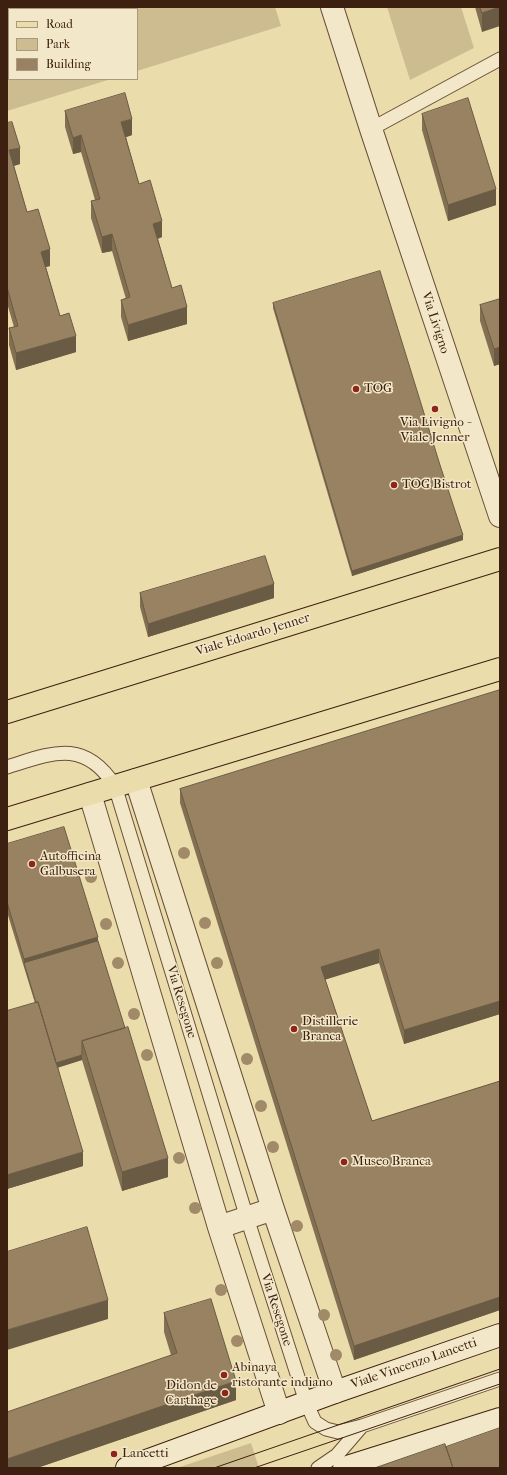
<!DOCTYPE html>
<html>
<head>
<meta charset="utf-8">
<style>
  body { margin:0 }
  #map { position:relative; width:507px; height:1475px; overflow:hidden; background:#ebdcac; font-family:"IM FELL French Canon",serif }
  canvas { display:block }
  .frame { position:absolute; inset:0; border:8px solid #3e2010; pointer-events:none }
  .legend { position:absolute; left:8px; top:8px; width:130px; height:72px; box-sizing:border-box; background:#f2e8c9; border:1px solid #aa987f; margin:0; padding:5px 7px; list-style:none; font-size:12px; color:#3e2010 }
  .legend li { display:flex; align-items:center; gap:8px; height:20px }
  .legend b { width:20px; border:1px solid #aa987f }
</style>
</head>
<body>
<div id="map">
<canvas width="507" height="1475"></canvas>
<div class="frame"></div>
<ul class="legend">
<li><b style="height:5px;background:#ebdcac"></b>Road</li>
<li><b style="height:11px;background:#cebc91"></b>Park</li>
<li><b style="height:11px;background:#988261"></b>Building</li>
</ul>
</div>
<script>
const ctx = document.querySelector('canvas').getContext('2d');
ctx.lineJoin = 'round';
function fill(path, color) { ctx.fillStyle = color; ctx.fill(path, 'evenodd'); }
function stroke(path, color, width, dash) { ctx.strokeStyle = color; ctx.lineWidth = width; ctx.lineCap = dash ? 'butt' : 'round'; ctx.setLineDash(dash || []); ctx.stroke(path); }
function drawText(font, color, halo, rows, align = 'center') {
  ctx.font = font + ' "IM FELL French Canon",serif'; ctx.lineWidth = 3; ctx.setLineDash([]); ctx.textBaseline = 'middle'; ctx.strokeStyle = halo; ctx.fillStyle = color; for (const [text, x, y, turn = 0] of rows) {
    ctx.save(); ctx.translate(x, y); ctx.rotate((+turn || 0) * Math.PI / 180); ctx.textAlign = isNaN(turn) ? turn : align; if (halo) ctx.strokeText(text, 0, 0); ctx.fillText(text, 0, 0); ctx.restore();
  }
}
fill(new Path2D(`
  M7,7h268l6,19 -144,45v-62h-128v70h102l-104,32z
  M387,7h74l13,41 -64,32z
  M251,1443l8,25h-82z`), '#cebc91');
const lane = new Path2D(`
  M371,129l129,-70
  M7,767c45,-14 77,-29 108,19l132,432 59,184 9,20 11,7 12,3 24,-6 138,-47
  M318,1468l19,-13 25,-29`);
const street = new Path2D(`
  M332,7l39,122 129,387
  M136,780l137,429 62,183
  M90,794l129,433 60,186
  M219,1227l54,-18`);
const secondary = new Path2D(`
  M127,1468l208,-76 165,-57
  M344,1468l156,-49`);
const primary = new Path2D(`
  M7,712l493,-153
  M7,819l493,-150`);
stroke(lane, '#694f37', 15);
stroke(street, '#694f37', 24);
stroke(secondary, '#3e2010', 24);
stroke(primary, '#3e2010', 24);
stroke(lane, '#f2e8c9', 13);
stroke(street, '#f2e8c9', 22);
stroke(secondary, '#f2e8c9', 22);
stroke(primary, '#ebdcac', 22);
stroke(new Path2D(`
  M214,1468l286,-99
  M254,1468l246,-84`), '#3e2010', 1);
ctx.fillStyle = '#a08a68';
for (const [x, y] of [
  [184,853],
  [91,877],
  [205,923],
  [106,924],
  [118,963],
  [217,963],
  [134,1014],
  [147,1055],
  [247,1059],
  [261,1106],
  [273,1147],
  [179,1158],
  [195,1208],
  [297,1226],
  [221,1290],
  [324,1315],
  [237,1341],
  [336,1355]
]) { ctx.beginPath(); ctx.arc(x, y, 6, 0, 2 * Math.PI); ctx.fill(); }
fill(new Path2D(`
  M475,7h25l-18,25z
  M65,111l67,24 -6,2 13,47 23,53 -4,2 14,49 15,36 -59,17 -7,-24v-17l5,-1 -14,-48 -10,2 -11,-35v-17l4,-1 -14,-48 -8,2 -8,-27z
  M422,114l74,91 -48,16 -26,-91z
  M7,123l13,41 -6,2 13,46 23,54 -4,1 14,49 16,36 -60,18 -7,-25v-17l5,-1 -7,-24z
  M500,299v65l-6,2 -14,-45v-16z
  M273,303l190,237 -111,36 -79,-268z
  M140,593l134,5 -126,39 -8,-30z
  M500,690v324l-96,30 -25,-81 -54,16 47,142 128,-40v229l-146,50 -174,-557v-14z
  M7,844l91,97 70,236 -46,14 -40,-131 -24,7 25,99 -76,23v-178l28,-8 -28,-91z
  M164,1313l72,87 -199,68h-30l164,-113 -7,-23z`), '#837053');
fill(new Path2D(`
  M500,7v19l-18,6v-19z
  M132,119v16l-11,4v-17z
  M81,135v17l-8,2v-16z
  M20,148v16l-11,3v-17z
  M496,189v16l-48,16v-16z
  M162,221v16l-9,3v-16z
  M112,234v17l-10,2v-16z
  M50,249v17l-9,2v-16z
  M187,307v17l-59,17v-16z
  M76,336v16l-60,18v-17z
  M500,347v17l-6,2v-17z
  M463,535v5l-111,36v-5z
  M274,584v14l-126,39v-13z
  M98,937v10l-74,16v-4z
  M379,949v14l-58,18v-14z
  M500,1001v13l-96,30v-14z
  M82,1055v5l-28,9v-6z
  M83,1152v14l-76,23v-14z
  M168,1158v19l-46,14v-19z
  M500,1297v13l-146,50v-14z
  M108,1300v19l-101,31v-20z
  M236,1381v19l-199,68h-30v-9z`), '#6a5b44');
const building = new Path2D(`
  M480,7h20l-18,6z
  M125,93l7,26 -11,3 18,62 11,-4 12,41 -9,3 19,64 9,-3 6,22 -59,18 -7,-25 9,-3 -18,-63 -10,3 -11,-36 9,-2 -19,-64 -8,3 -8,-27z
  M468,98l28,91 -48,16 -26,-91z
  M12,122l8,26 -11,2 18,62 11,-3 12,40 -9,3 19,64 9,-3 7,23 -60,17 -7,-25 9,-2 -11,-39v-164z
  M380,271l60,194 23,70 -111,36 -79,-268z
  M500,299v48l-6,2 -14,-44z
  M265,556l9,28 -126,40 -8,-31z
  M500,690v311l-96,29 -25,-81 -58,18 51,154 128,-40v216l-146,49 -174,-557z
  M64,827l34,110 -74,22 -17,-57v-58z
  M98,941l27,87 -43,13v14l-26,8 -18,-61 -2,1 -12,-40z
  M38,1002l45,150 -76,23v-164z
  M128,1027l40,131 -46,14 -40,-131z
  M87,1227l21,73 -101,30v-78z
  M211,1299l25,82 -229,78v-47l170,-59 -13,-40z
  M500,1428v40h-47l-7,-21z
  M445,1444l8,24h-78z`);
fill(building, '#988261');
stroke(building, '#6a5b44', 1);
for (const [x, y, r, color] of [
  [356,389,4,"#8f2418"],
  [435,409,4,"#8f2418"],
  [394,485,4,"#8f2418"],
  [32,864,4,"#8f2418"],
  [294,1029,4,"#8f2418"],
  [344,1162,4,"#8f2418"],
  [224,1375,4,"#8f2418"],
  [225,1393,4,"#8f2418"],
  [114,1454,4,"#8f2418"]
]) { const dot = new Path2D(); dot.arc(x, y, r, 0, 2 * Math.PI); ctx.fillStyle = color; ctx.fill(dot); stroke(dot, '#f2e8c9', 1.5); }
drawText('13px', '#3e2010', '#f2e8c9', [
  ["Via Livigno",435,323,72],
  ["Viale Edoardo Jenner",253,635,-17],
  ["Via Resegone",181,1002,73],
  ["Via Resegone",276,1310,72],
  ["Viale Vincenzo Lancetti",414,1364,-19]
]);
drawText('13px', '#3e2010', '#f2e8c9', [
  ["TOG",364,389],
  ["Via Livigno -",435,423,"center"],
  ["Viale Jenner",435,438,"center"],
  ["TOG Bistrot",402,485],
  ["Autofficina",40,857],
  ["Galbusera",40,872],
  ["Distillerie",302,1022],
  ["Branca",302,1037],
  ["Museo Branca",352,1162],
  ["Abinaya",232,1368],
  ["ristorante indiano",232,1383],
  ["Didon de",217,1386,"right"],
  ["Carthage",217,1401,"right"],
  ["Lancetti",122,1454]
], 'left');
</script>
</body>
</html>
